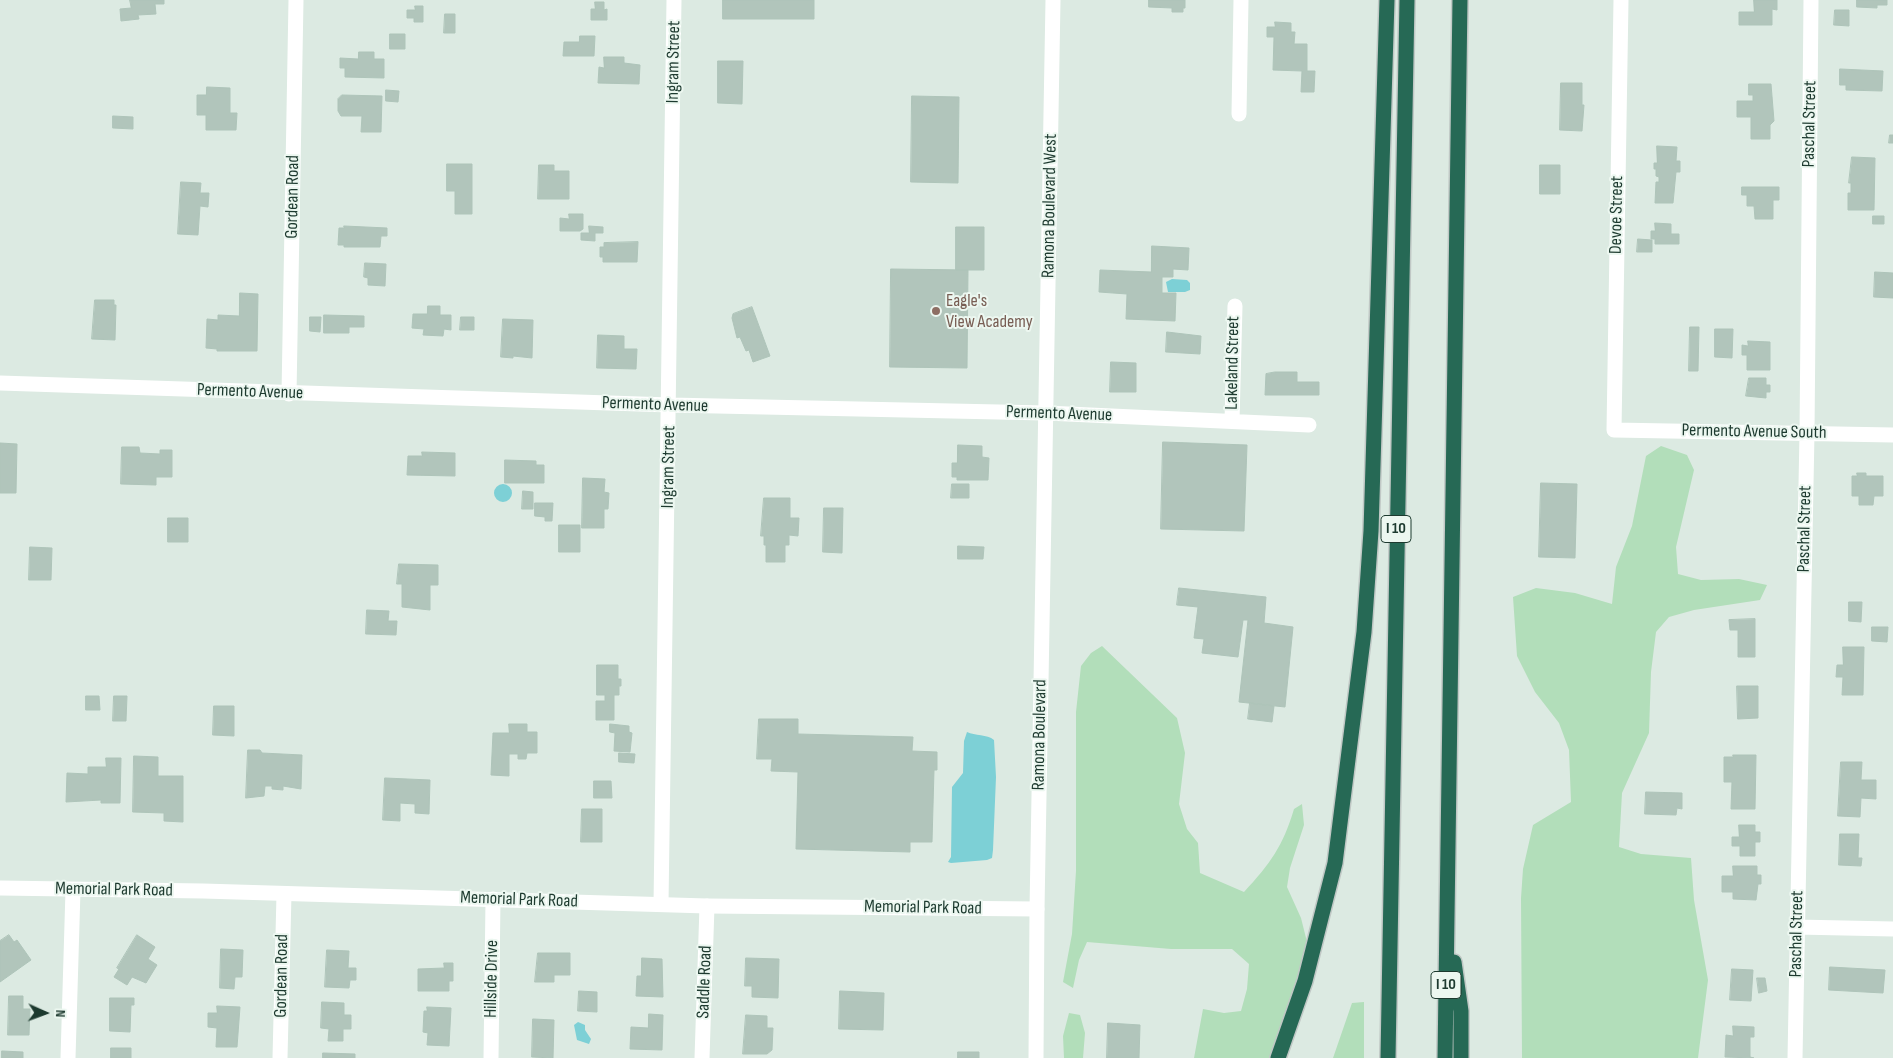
<!DOCTYPE html>
<html>
<head>
<meta charset="utf-8">
<style>
  body { margin:0 }
  #map { position:relative; width:1893px; height:1058px; overflow:hidden; background:#dceae2; font-family:"Sofia Sans Condensed",sans-serif }
  canvas { display:block }
  .north { position:absolute; left:20px; top:988px; width:50px; height:50px; -webkit-text-stroke:4px #ecf7f0; paint-order:stroke; rotate:92deg; font-size:14px; font-weight:700; line-height:20px; text-align:center; color:#1d3a2f }
  .north::after { content:''; display:block; margin:auto; width:18px; height:22px; background:#1d3a2f; clip-path:polygon(50% 0,100% 100%,50% 72%,0 100%) }
</style>
</head>
<body>
<div id="map">
<canvas width="1893" height="1058"></canvas>
<div class="north">N</div>
</div>
<script>
const ctx = document.querySelector('canvas').getContext('2d');
ctx.lineJoin = 'round';
function fill(path, color) { ctx.fillStyle = color; ctx.fill(path, 'evenodd'); }
function stroke(path, color, width, dash) { ctx.strokeStyle = color; ctx.lineWidth = width; ctx.lineCap = dash ? 'butt' : 'round'; ctx.setLineDash(dash || []); ctx.stroke(path); }
function drawText(font, color, halo, rows, align = 'center') {
  ctx.font = font + ' "Sofia Sans Condensed",sans-serif'; ctx.lineWidth = 4; ctx.setLineDash([]); ctx.textBaseline = 'middle'; ctx.strokeStyle = halo; ctx.fillStyle = color; for (const [text, x, y, turn = 0] of rows) {
    ctx.save(); ctx.translate(x, y); ctx.rotate((+turn || 0) * Math.PI / 180); ctx.textAlign = isNaN(turn) ? turn : align; if (halo) ctx.strokeText(text, 0, 0); ctx.fillText(text, 0, 0); ctx.restore();
  }
}
fill(new Path2D(`
  M1661,446l26,9 7,15 -18,77 2,27 23,6 38,-1 28,6 -7,15 -66,10 -25,7 -13,15 -5,40 -2,61 -27,60 -3,54 22,7 50,4 3,42 14,80 -10,78h-176l-1,-160 2,-29 10,-44 38,-23 -2,-52 -10,-27 -24,-31 -18,-36 -4,-59 23,-9 39,5 37,11 4,-37 16,-41 14,-70z
  M1102,646l75,72 8,35 -6,51 8,25 11,14 2,30 44,19c26,-28 39,-46 50,-83l8,-5 2,21 -14,43 -3,19 14,31 6,24 -12,50 -26,66h-75l9,-49 21,4 17,-2 6,-22 2,-25 -17,-15h-61l-84,-7 -8,18 -6,28 -10,-6 9,-48 4,-63v-159l5,-46 10,-13z
  M1364,1002v56h-31l19,-55z
  M1069,1013l11,2 5,18 -2,25h-19l-1,-22z`), '#b2deba');
fill(new Path2D(`
  M1172,279l15,1 3,3v7l-5,2h-17l-2,-10z
  M494 493a9 9 0 1 1 18 0a9 9 0 1 1-18 0Z
  M967,732c8,4 20,2 27,8l2,37 -3,73 -1,8 -5,2 -36,3 -3,-1 3,-5 1,-70 11,-14 1,-32z
  M578,1022l7,3v5l6,9 -2,5 -12,-4 -3,-15z`), '#7dd0d6');
const building = new Path2D(`
  M130,0h34v4h-9l1,10 -18,1 1,4 -18,2 -1,-12 11,-1z
  M723,0h91v19h-91z
  M1149,0h36v8h-2v4h-11v-4l-23,-1z
  M1754,0h23v10l-5,-1v16h-33v-13h15z
  M1857,0h30v5h-10v3l-20,-1z
  M595,2h9v8l3,-1v11h-16v-11h4z
  M415,6h8v16h-9v-4h-7v-8h8z
  M1835,10h14v16l-15,-1z
  M445,14h10v19h-11z
  M1275,22l16,1v9h4l-1,12h13v27h8l-1,21h-13l1,-21 -29,-1 1,-33h-7v-10h8z
  M390,34h15v15h-15z
  M580,36h15l-1,20h-31l1,-14h15z
  M359,52h15v7h10v19l-39,-1v-9h-5v-10l18,1z
  M604,57h20v6l16,2 -1,19 -41,-1 1,-16 5,1z
  M718,61h25l-1,43 -24,-1z
  M1840,69l43,2 -1,20 -36,-1v-5h-6z
  M1561,83h21v22h2l-2,26 -22,-1z
  M1749,84h22l3,37 -4,4v14h-19v-22h-14v-16h16v-6h-4z
  M207,87l23,1v25h7l-1,17h-30v-15h-9v-20h9z
  M386,90l13,1 -1,11 -12,-1z
  M342,95l40,1 -1,36h-20l1,-16h-21l-3,-5v-12z
  M912,96l47,1 -1,86 -47,-1z
  M113,116l20,1v12l-20,-1z
  M1890,135h3v8h-4z
  M1657,146l20,1 -1,14h4v11h-4l-3,31h-18l1,-21h3v-5l-3,-1v-7h-2v-6h3z
  M1852,157l23,1 -1,52h-26v-17h3v-10h-2z
  M447,164h25v50h-17v-23h-8z
  M539,165h15v6h15v28h-31z
  M1540,165h20v29h-20z
  M181,182l20,1 -1,10h9l-1,14 -8,-1 -2,29 -20,-1z
  M1742,187h37v13h-6v19h-18l-1,-13h-7v-11h-5z
  M569,214h14v15l-3,2h-20v-13l9,1z
  M1873,216h11v8h-11z
  M1655,223l16,1v10h8v10h-24v-5h-4v-8h4z
  M344,226l43,2v8h-6l-1,11h-36v-2h-6l1,-17h5z
  M589,226l14,1v6h-8v8l-14,-1v-7h8z
  M956,227h28v43h-28z
  M1638,239l14,1v12h-15z
  M638,242l-1,20h-34v-5h-3v-10h4v-4z
  M1152,246l37,2 -1,22 -15,-1v8h-11v16h14l-1,28 -49,-2 1,-25 -28,-2 1,-22 51,2z
  M365,263l21,1 -1,22 -17,-1v-7l-4,-1z
  M891,269l77,1 -1,98 -77,-1z
  M1875,272l18,1v25l-19,-1z
  M240,293l18,1 -1,57h-40v-2l-11,-1 1,-29 11,1v-5l21,1z
  M95,300h19v5h2l-1,35 -23,-1z
  M428,306h12v9h11v15l-7,-1 -1,7 -20,-1 1,-6 -12,-1 1,-14h14z
  M752,307l18,49 -17,6 -4,-12 -3,1 -6,-14 -3,1 -5,-20 1,-4z
  M324,315l40,1v11h-15v6h-25z
  M310,317h11l-1,15 -10,-1z
  M461,317h13v13h-14z
  M503,319l30,1 -1,38 -19,-2v2l-12,-1z
  M1690,327h9l-1,44h-9z
  M1715,329h18l-1,29 -17,-1z
  M1167,332l34,4 -1,18 -34,-2z
  M598,335l26,1v13h13l-1,20 -39,-1z
  M1748,341l22,1v28h-23v-15h-5v-10l6,1z
  M1111,362l25,1v29h-26z
  M1275,372h22v10h22v13h-54l1,-21z
  M1749,378h17v7h4v7h-4v6l-20,-2z
  M1163,442l84,3 -3,86 -83,-2z
  M0,443l17,1 -1,49h-16z
  M958,445l24,1v11l7,1 -1,22h-31v-3h-5v-14h5z
  M122,447h17l1,6 20,1v-4h12v27h-16v8l-35,-1z
  M422,452l33,1v23l-48,-1 1,-19h14z
  M505,460l31,1v4h8v18h-39z
  M1857,473h9v3h17v20h-9l-1,9h-14v-9h-7v-20h5z
  M583,478l22,1 -1,13 5,1 -1,16h-4v19h-22z
  M1541,483l36,1 -2,74 -36,-1z
  M952,484h17v14h-18z
  M523,491l10,1v17h-11z
  M764,498h26v20h9l-1,18 -9,-1v10h-4v17h-19v-17h-2v-9h-3z
  M535,503h18l-1,18h-7v-4l-10,-1z
  M824,508h19l-1,45 -19,-1z
  M168,518h20v24h-20z
  M559,525h21v27h-21z
  M958,546l26,1 -1,12h-25z
  M30,547l22,1 -1,32h-22z
  M399,564l39,1v20h-8v25l-28,-3v-23h-5z
  M1179,588l87,9 -2,26 29,4 -8,80 -46,-5 9,-82h-5l-5,37 -36,-4 2,-14 -10,-1 4,-31 -21,-2z
  M1849,602h13l-1,20 -12,-1z
  M367,610l22,1 -1,10h9l-1,14 -30,-1z
  M1755,619v38h-17v-27h-8l-1,-10z
  M1872,627h16l-1,15 -15,-1z
  M1843,647h21l-1,48h-21l1,-18h-7l1,-12h6z
  M597,665h21v14h3v7h-2v9h-5v25h-18v-19h9v-6h-8z
  M1737,686h21v32l-20,1z
  M86,696h13l1,14h-14z
  M114,696h13l-1,25h-13z
  M1250,703l24,3 -2,16 -24,-3z
  M214,706h20v30l-21,-1z
  M759,719h39v15l115,3 -1,14 25,1v18h-3l-2,72h-22v10l-114,-3 2,-77 -27,-1 1,-12h-15z
  M509,724h18v8h10v21h-10l-1,6h-8v-5h-9v22l-18,-1 2,-42h16z
  M610,724l19,2v6l3,1 -2,19 -16,-1 1,-18 -5,-1z
  M248,750h12l2,3 40,2 -1,34 -18,-3v4l-11,-1v-3h-7l-1,10 -18,2z
  M619,753l16,1 -1,9 -15,-1z
  M1733,755h23l-1,54h-24l1,-27h-8v-25h9z
  M134,756l24,1v19h25v46l-19,-1v-8l-31,-1z
  M106,758h15l-1,45h-19v-3l-35,2 1,-29 21,1v-7h18z
  M1841,762h21l-1,18h15v19l-15,-1 -1,19 -22,-1z
  M385,778l45,2 -1,34 -14,-1v-9l-15,-1v18l-17,-1z
  M594,781h17l1,17h-18z
  M1646,792l36,1v16l-5,-1 -1,7 -31,-1z
  M582,809h20v33h-21z
  M1739,825h16v7h5v10h-5v14h-15v-10h-8v-9h7z
  M1840,834h19l-1,24h4l-1,8 -22,-1z
  M1733,866h24v9h4v9h-3l-2,16 -23,-1v-7h-11v-16h11z
  M9,935l5,7 3,-2 14,20 -31,22v-41z
  M137,935l18,12 -7,12 9,6 -11,18 -14,-6 -5,8 -13,-8 5,-8 -2,-1z
  M221,949l22,1 -1,27h-7l-1,12 -14,-1z
  M327,950l22,1 -1,17h8v12h-6l-1,8 -24,-1z
  M538,953h32v22h-16v7h-19z
  M642,958l20,1 1,38 -27,-1 1,-20h4z
  M746,958l33,1 -1,39 -26,-1v-11h-7z
  M444,963h9v18h-4v10h-31v-22l26,-1z
  M1830,967l55,3 -2,23 -54,-3z
  M1732,969l21,1 -2,31 -21,-1z
  M1757,978h8l2,13 -8,2z
  M579,991l18,1v20l-19,-1z
  M840,991l44,2 -1,37 -44,-1z
  M9,996h14v13h7l-1,26h-21z
  M110,998h24v7h-3l-1,27 -20,-1z
  M322,1002l22,1v12h7v14h-8v12h-15l1,-12 -8,-1z
  M217,1006l23,1 -3,40h-21l1,-19 -9,-1v-14h9z
  M427,1007l24,1 -2,38 -22,-1 1,-12 -5,-1 1,-21h3z
  M649,1014l14,1 -1,35 -32,-1 1,-22 17,1z
  M746,1015l21,1v12h6l-1,22 -5,4h-24z
  M533,1019l21,1 -1,38 -21,-1z
  M1108,1023l32,2 -1,33h-32z
  M1733,1026l21,1v10h-4v20l4,1 -29,-1 1,-22 7,1z
  M111,1048h20v10h-20z
  M2,1051l21,1v6h-21z
  M958,1052h21v6h-21z
  M323,1053l32,1v4h-32z`);
fill(building, '#b1c5bb');
stroke(building, '#aec4b9', 1);
const motorway = new Path2D(`
  M1454,962l7,49v47
  M1278,1058l27,-77 30,-118 29,-231 7,-101 16,-531
  M1388,1058l19,-1058
  M1445,1058l15,-1058`);
stroke(motorway, '#c0c8c5', 18);
stroke(new Path2D(`
  M1621,0l-7,430 279,5
  M1239,114l2,-114
  M0,383l670,22 376,8 263,12
  M289,394l7,-394
  M1232,421l3,-115
  M661,904l13,-904
  M1796,927l97,2
  M68,1058l5,-168
  M280,1058l4,-164
  M491,1058l2,-159
  M702,1058l5,-152
  M1036,1058l1,-149
  M1795,1058l12,-625 4,-433`), '#fff', 15);
stroke(new Path2D(`
  M0,888l203,3 504,15 330,3 16,-909`), '#fff', 15);
stroke(motorway, '#266955', 15);
for (const [x, y, r, color] of [
  [936,311,5,"#8d6e63"]
]) { const dot = new Path2D(); dot.arc(x, y, r, 0, 2 * Math.PI); ctx.fillStyle = color; ctx.fill(dot); stroke(dot, '#ecf7f0', 2); }
for (const [x, y, w] of [
  [1396,529,30],
  [1446,985,30]
]) { const box = new Path2D(); box.roundRect(x - w / 2, y - 13.5, w, 27, 4); ctx.fillStyle = '#ecf7f0'; ctx.fill(box); stroke(box, '#1d3a2f', 1); }
drawText('bold 16px', '#1d3a2f', null, [
  ["I 10",1396,529],
  ["I 10",1446,985]
]);
drawText('18px', '#1d3a2f', '#ecf7f0', [
  ["Ingram Street",674,62,-89],
  ["Paschal Street",1810,124,-89],
  ["Gordean Road",293,197,-89],
  ["Ramona Boulevard West",1050,206,-89],
  ["Devoe Street",1617,215,-89],
  ["Lakeland Street",1233,363,-89],
  ["Permento Avenue",250,392,2],
  ["Permento Avenue",655,405,2],
  ["Permento Avenue",1059,414,2],
  ["Permento Avenue South",1754,432,1],
  ["Ingram Street",669,467,-89],
  ["Paschal Street",1805,529,-89],
  ["Ramona Boulevard",1040,735,-89],
  ["Memorial Park Road",114,890,1],
  ["Memorial Park Road",519,900,2],
  ["Memorial Park Road",923,908,1],
  ["Paschal Street",1797,934,-89],
  ["Gordean Road",282,976,-89],
  ["Hillside Drive",492,979,-89],
  ["Saddle Road",705,982,-88]
]);
drawText('18px', '#785e54', '#ecf7f0', [
  ["Eagle's",946,301],
  ["View Academy",946,322]
], 'left');
</script>
</body>
</html>
